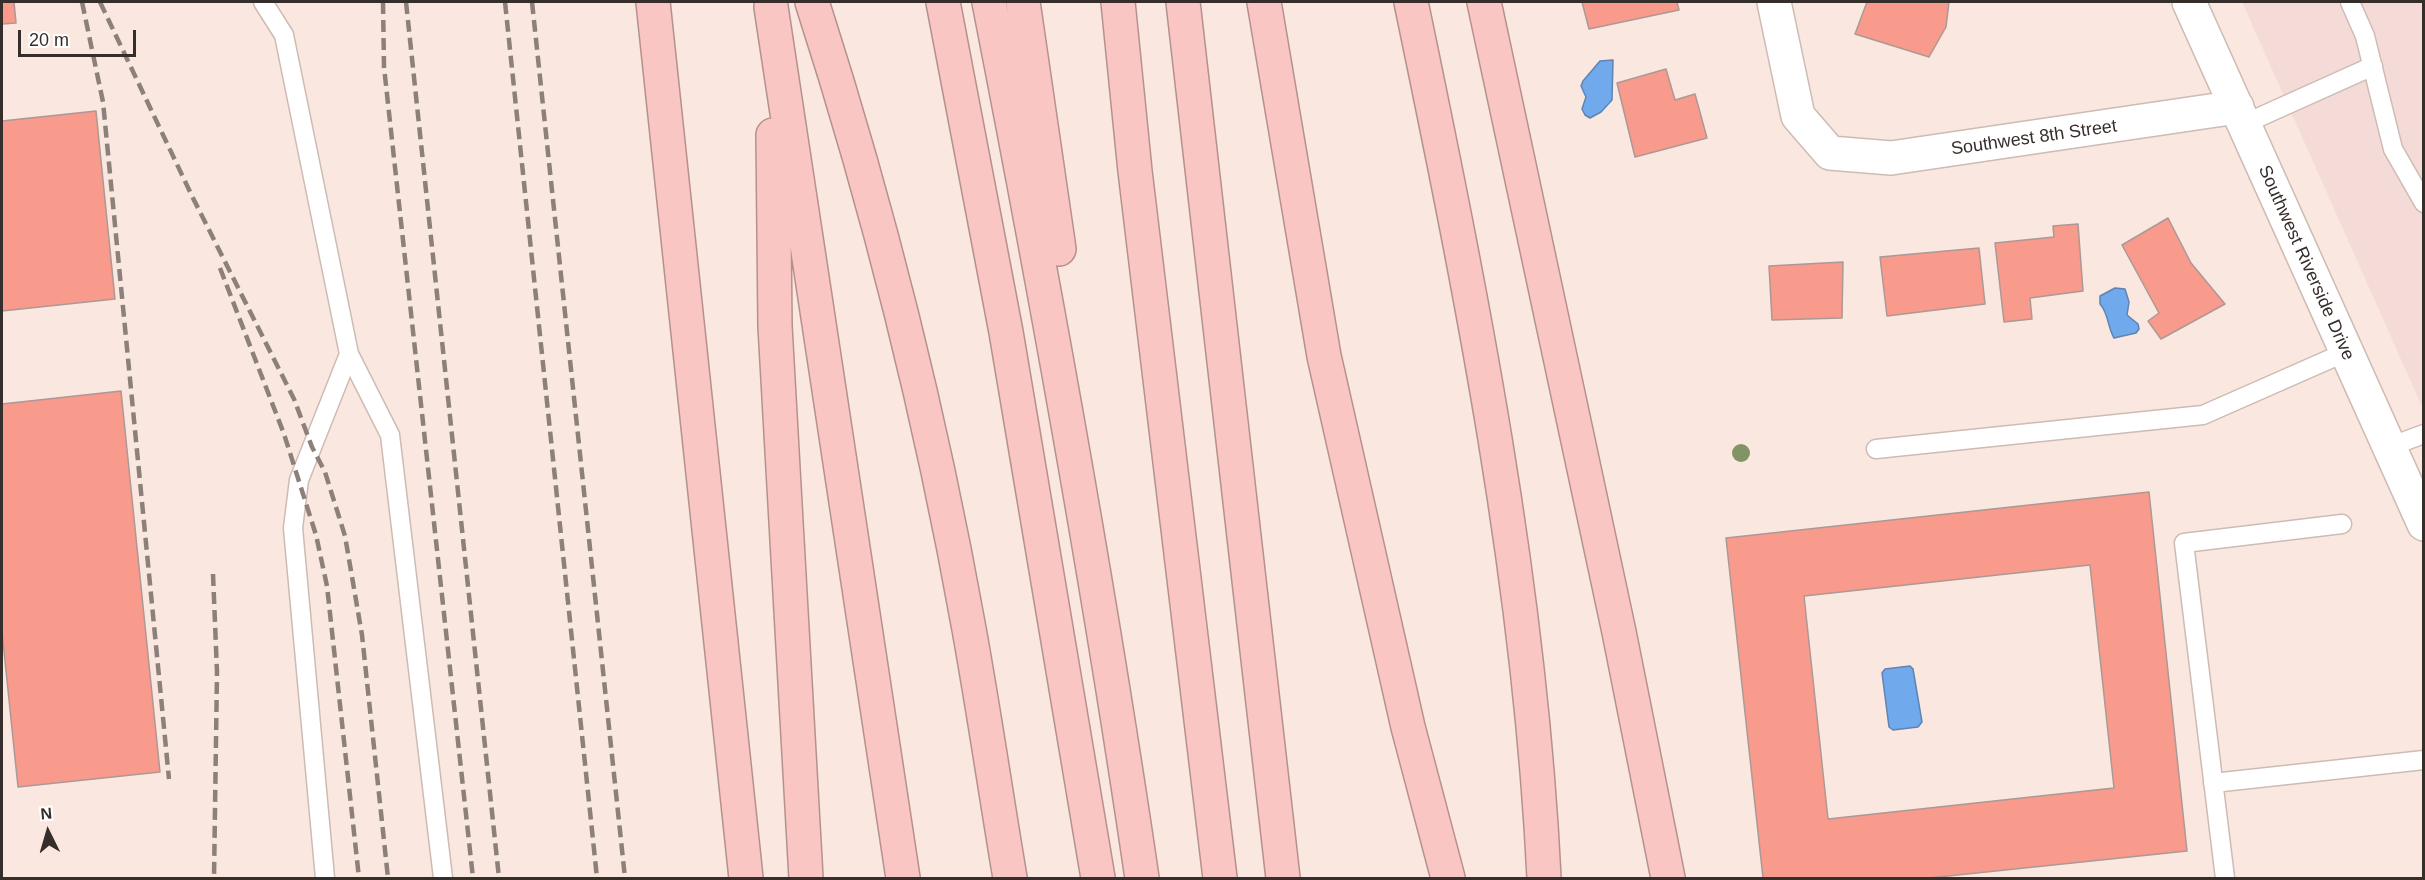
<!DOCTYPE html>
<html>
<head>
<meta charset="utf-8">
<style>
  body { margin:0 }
  #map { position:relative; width:2425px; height:880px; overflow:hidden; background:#fae7df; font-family:Helvetica,sans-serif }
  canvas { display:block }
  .frame { position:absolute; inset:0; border:3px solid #362e2b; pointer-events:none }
  .north { position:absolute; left:18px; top:802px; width:60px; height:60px; -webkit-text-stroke:4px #fff; paint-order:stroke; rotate:355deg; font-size:16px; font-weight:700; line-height:24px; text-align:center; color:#362e2b }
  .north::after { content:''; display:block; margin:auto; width:21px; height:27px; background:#362e2b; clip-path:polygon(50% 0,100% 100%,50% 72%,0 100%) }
  .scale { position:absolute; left:18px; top:30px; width:118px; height:27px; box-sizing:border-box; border:3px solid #362e2b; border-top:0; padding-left:8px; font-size:18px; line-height:21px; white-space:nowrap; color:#362e2b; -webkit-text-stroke:4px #fff; paint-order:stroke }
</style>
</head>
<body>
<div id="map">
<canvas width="2425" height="880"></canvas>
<div class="frame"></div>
<div class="north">N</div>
<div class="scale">20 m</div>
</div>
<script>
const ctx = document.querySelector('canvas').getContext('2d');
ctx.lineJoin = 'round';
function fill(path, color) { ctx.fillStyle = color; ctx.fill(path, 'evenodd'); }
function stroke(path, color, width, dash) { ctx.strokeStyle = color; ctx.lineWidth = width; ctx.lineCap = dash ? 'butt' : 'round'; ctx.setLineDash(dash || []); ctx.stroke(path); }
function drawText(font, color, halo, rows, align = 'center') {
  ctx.font = font + ' Helvetica,sans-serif'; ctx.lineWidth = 4.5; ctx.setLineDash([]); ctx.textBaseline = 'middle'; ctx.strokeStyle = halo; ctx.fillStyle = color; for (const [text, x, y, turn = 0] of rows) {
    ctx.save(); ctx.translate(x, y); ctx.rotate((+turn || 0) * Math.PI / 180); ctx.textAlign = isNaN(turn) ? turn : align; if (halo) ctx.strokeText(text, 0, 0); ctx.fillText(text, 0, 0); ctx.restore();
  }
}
fill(new Path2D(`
  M2242,2h181v407z`), '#f5dbd8');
const water = new Path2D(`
  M1613,60l-1,40 -11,12 -11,6 -5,-3 -3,-6 4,-12 -5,-11 2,-5 17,-20z
  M2115,288l10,1 4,13 -2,13 11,9 1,5 -3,4 -22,5c-7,-12 -5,-24 -14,-34v-8z
  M1910,666l3,3 9,53 -4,5 -25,3 -4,-3 -7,-54 3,-4z`);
fill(water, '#70a9ec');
stroke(water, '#5f84b2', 1.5);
const building = new Path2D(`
  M2,2h12l2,21 -14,1z
  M1582,2h95l2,8 -90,19z
  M1867,2h82l-3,25 -17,30 -74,-23z
  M1666,69l9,31 20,-6 12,44 -72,19 -18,-74z
  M96,111l19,188 -113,12v-190z
  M2168,218l23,45 34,41 -64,35 -13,-18 11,-8 -37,-68z
  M2078,224l5,67 -53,7 2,21 -28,3 -9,-79 59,-6 -1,-11z
  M1979,248l6,56 -98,12 -7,-59z
  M1843,262l-1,56 -70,2 -3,-54z
  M121,391l39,381 -142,15 -16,-155v-228z
  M2149,492l38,359 -258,27h-166l-37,-340zM2090,565l24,223 -286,31 -24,-223z`);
fill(building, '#f89a8c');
stroke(building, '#ac9895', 1.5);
const service = new Path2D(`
  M263,2l21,33 65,319 41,81 53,443
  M2350,2l15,34 28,113 31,54
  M2244,124l129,-58
  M2389,447l35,-13
  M1876,449l327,-34 143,-63
  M2213,783l211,-23
  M325,878l-32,-350 6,-48 50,-126
  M2225,878l-41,-335 158,-19`);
const minor = new Path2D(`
  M1774,2l24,114 32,37 61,5 346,-51
  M2189,2l235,522`);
const motorway = new Path2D(`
  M653,2l93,876
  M812,2c66,204 119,415 157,627 15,83 27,166 41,249
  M943,2l63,330 92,546
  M989,2c57,291 110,583 153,876
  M1023,2l36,247
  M1118,2l17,169 85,707
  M1183,2l100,876
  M1264,2l60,354 84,371 40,151
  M1411,2c60,289 119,580 133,876
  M1484,2l135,630 49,246
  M771,7l132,871
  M773,135l2,191 31,552`);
stroke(service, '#cebbb4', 21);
stroke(minor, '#cebbb4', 36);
stroke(motorway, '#b5918e', 36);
stroke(service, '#fff', 18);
stroke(minor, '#fff', 33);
stroke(motorway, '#fac6c3', 33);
stroke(new Path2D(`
  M82,2l21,100 66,677
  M100,2l92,194 102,203 18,48 13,25 20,64 17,99 26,243
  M383,2l1,65 89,811
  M406,2l93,876
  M505,2l92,876
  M532,2l93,876
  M220,268l64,166 32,101 11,51 32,292
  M213,574l4,98 -3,206`), '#8c807a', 4.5, [12, 6]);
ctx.fillStyle = '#829465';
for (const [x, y] of [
  [1741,453]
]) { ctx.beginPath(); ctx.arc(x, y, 9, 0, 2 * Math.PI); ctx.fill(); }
drawText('18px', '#362e2b', '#fff', [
  ["Southwest 8th Street",2034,138,-8],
  ["Southwest Riverside Drive",2306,263,66]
]);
</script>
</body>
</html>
